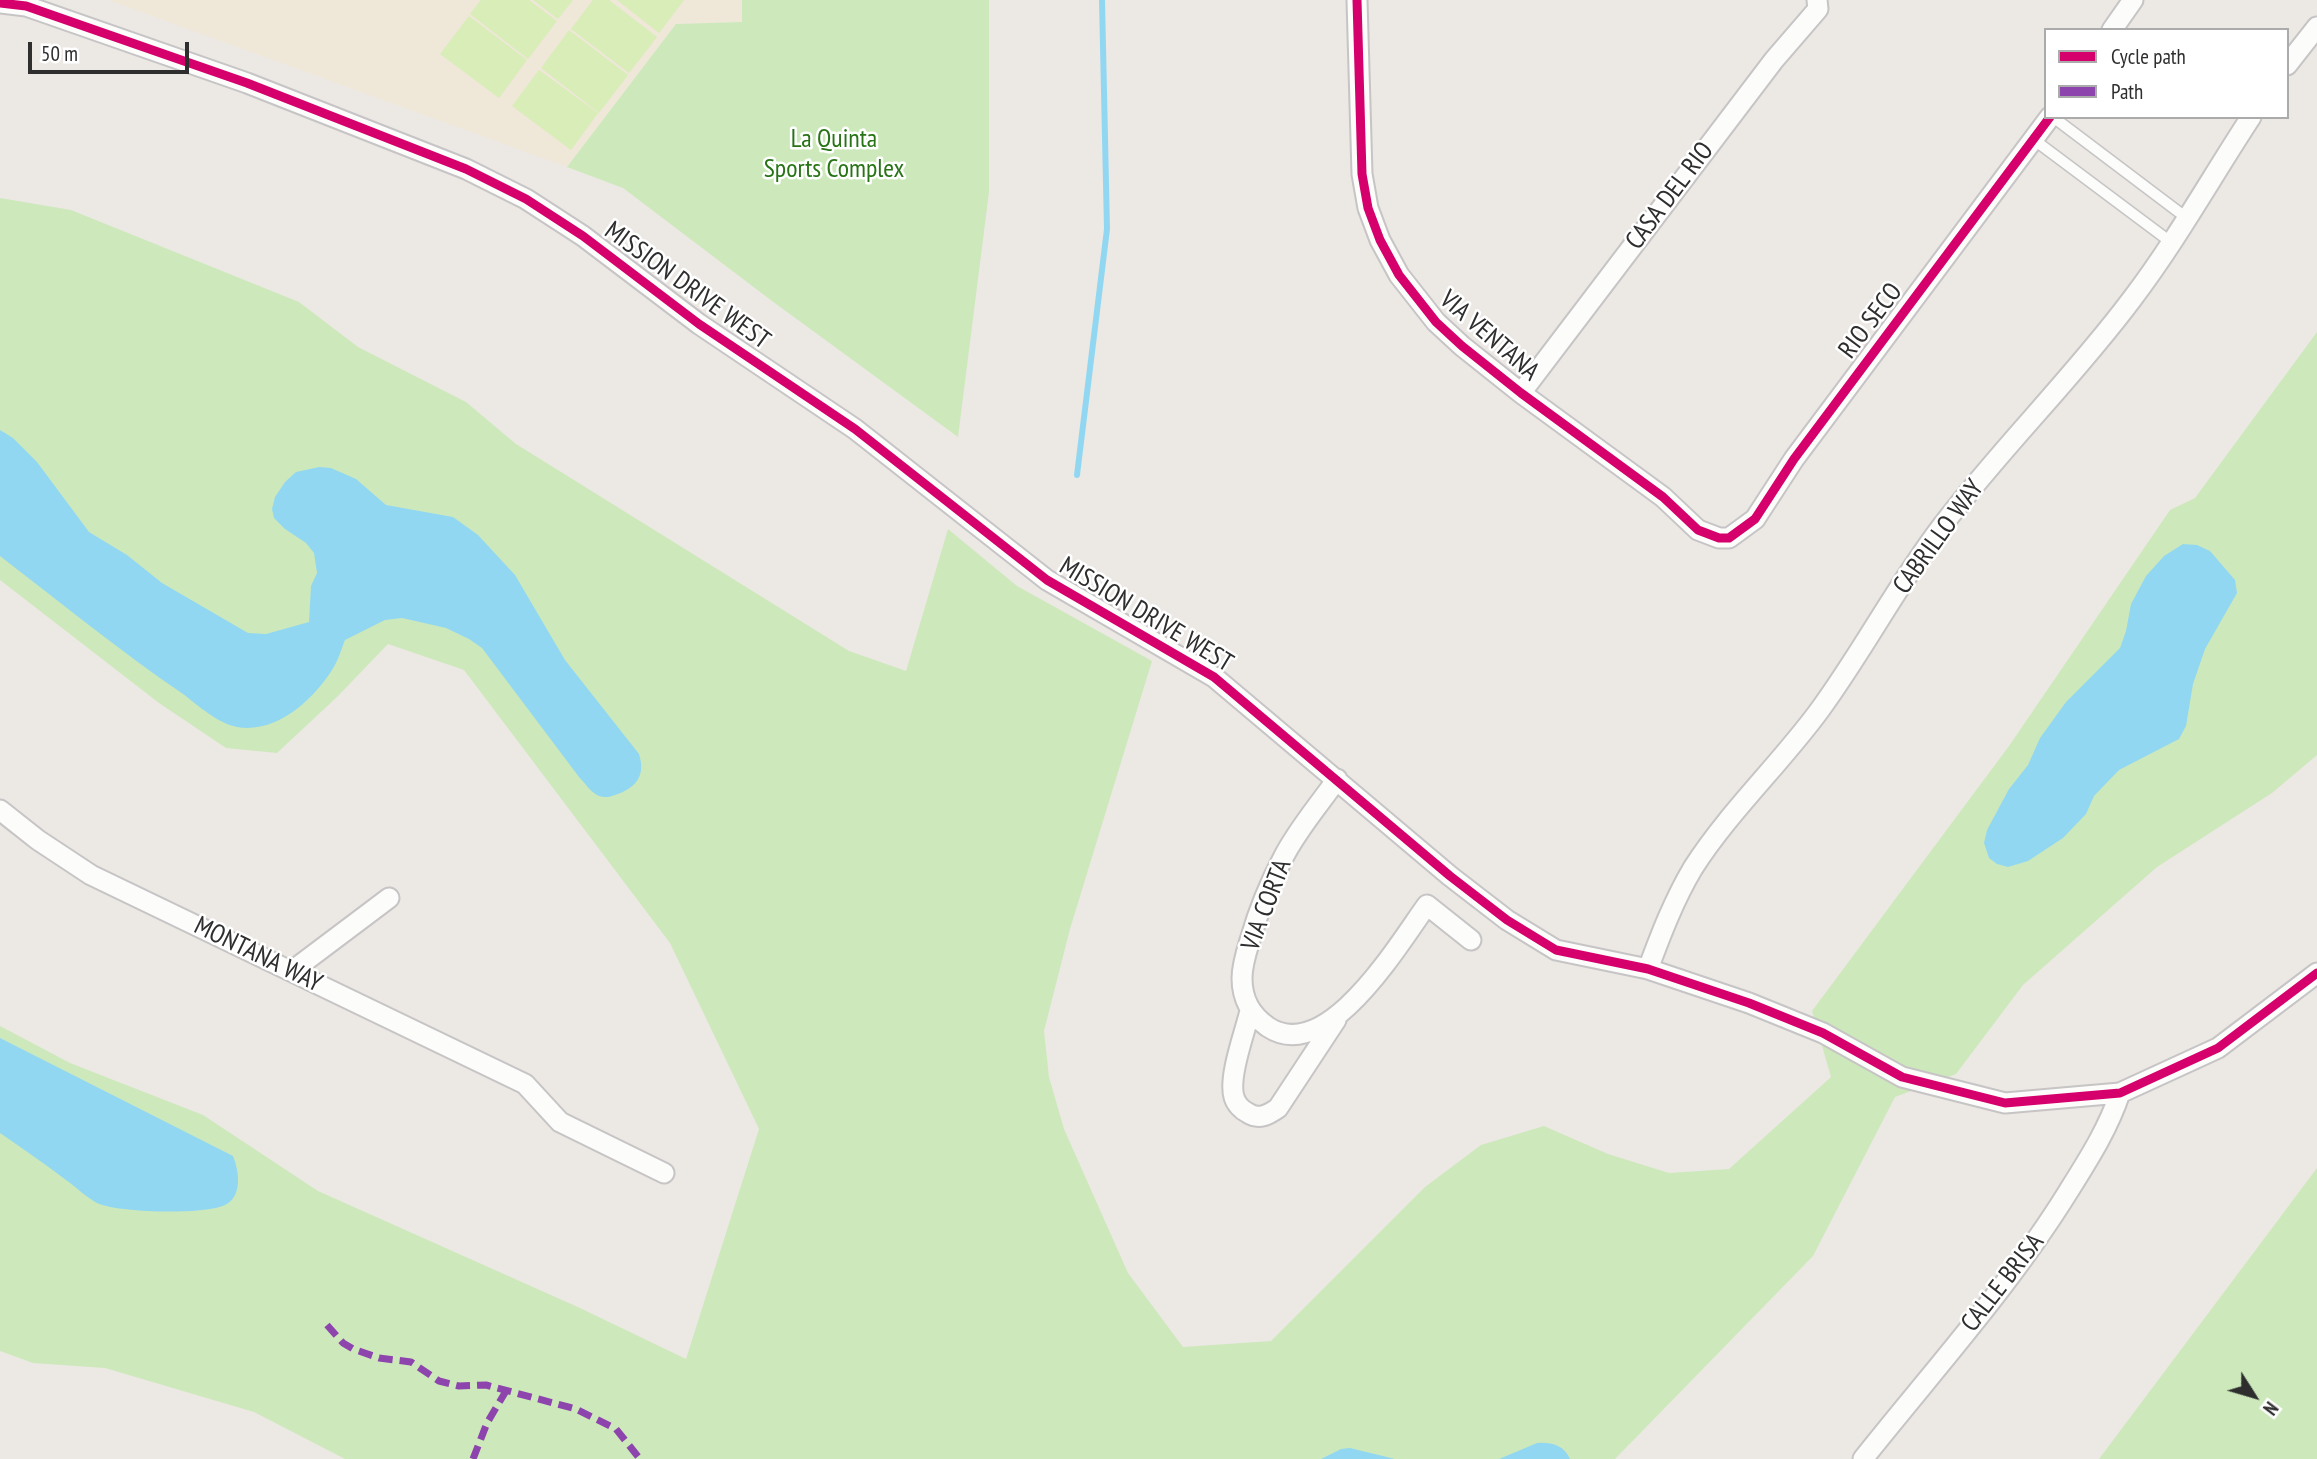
<!DOCTYPE html>
<html>
<head>
<meta charset="utf-8">
<style>
  body { margin:0 }
  #map { position:relative; width:2317px; height:1459px; overflow:hidden; background:#ece8e4; font-family:"PT Sans Narrow",sans-serif }
  canvas { display:block }
  .legend { position:absolute; left:2044px; top:28px; width:245px; height:91px; box-sizing:border-box; background:#fff; border:2px solid #ababab; margin:0; padding:9px 12px; list-style:none; font-size:21px; color:#2e2e2e }
  .legend li { display:flex; align-items:center; gap:14px; height:35px }
  .legend b { width:35px; border:2px solid #ababab }
  .north { position:absolute; left:2219px; top:1361px; width:70px; height:70px; -webkit-text-stroke:5px #fff; paint-order:stroke; rotate:127deg; font-size:19px; font-weight:700; line-height:28px; text-align:center; color:#2e2e2e }
  .north::after { content:''; display:block; margin:auto; width:24px; height:32px; background:#2e2e2e; clip-path:polygon(50% 0,100% 100%,50% 72%,0 100%) }
  .scale { position:absolute; left:28px; top:42px; width:161px; height:32px; box-sizing:border-box; border:4px solid #2e2e2e; border-top:0; padding-left:9px; font-size:21px; line-height:24px; white-space:nowrap; color:#2e2e2e; -webkit-text-stroke:5px #fff; paint-order:stroke }
</style>
</head>
<body>
<div id="map">
<canvas width="2317" height="1459"></canvas>
<ul class="legend">
<li><b style="height:9px;background:#d6006c"></b>Cycle path</li>
<li><b style="height:9px;background:#8e44ad"></b>Path</li>
</ul>
<div class="north">N</div>
<div class="scale">50 m</div>
</div>
<script>
const ctx = document.querySelector('canvas').getContext('2d');
ctx.lineJoin = 'round';
function fill(path, color) { ctx.fillStyle = color; ctx.fill(path, 'evenodd'); }
function stroke(path, color, width, dash) { ctx.strokeStyle = color; ctx.lineWidth = width; ctx.lineCap = dash ? 'butt' : 'round'; ctx.setLineDash(dash || []); ctx.stroke(path); }
function drawText(font, color, halo, rows, align = 'center') {
  ctx.font = font + ' "PT Sans Narrow",sans-serif'; ctx.lineWidth = 5; ctx.setLineDash([]); ctx.textBaseline = 'middle'; ctx.strokeStyle = halo; ctx.fillStyle = color; for (const [text, x, y, turn = 0] of rows) {
    ctx.save(); ctx.translate(x, y); ctx.rotate((+turn || 0) * Math.PI / 180); ctx.textAlign = isNaN(turn) ? turn : align; if (halo) ctx.strokeText(text, 0, 0); ctx.fillText(text, 0, 0); ctx.restore();
  }
}
fill(new Path2D(`
  M108,0h634v22l-66,2 -109,143z`), '#efe7d8');
fill(new Path2D(`
  M742,0h247v192l-31,245 -186,-136 -149,-113 -56,-21 109,-143 66,-2z
  M0,198l71,12 228,92 59,45 108,55 50,42 333,207 57,20 42,-142 69,57 135,75 -82,268 -26,102 5,46 15,52 64,144 55,74 88,-6 154,-154 56,-42 63,-19 64,28 61,19 60,-4 102,-92 -19,-66 197,-265 161,-236 25,-12 122,-166v423l-45,38 -115,74 -134,118 -67,89 -61,23 -82,159 -198,203h-1270l-91,-47 -149,-44 -72,-5 -33,-12v-325l70,37 133,52 115,76 262,117 106,51 73,-230 -89,-186 -206,-273 -76,-26 -51,53 -60,56 -51,-5 -67,-45 -159,-123z
  M2317,1168v291h-218z`), '#cde9bb');
fill(new Path2D(`
  M481,0h48l28,21 -29,38 -58,-45z
  M533,0h40l-15,19z
  M593,0h16l48,37 -28,36 -58,-44z
  M617,0h67l-25,33z
  M469,16l58,44 -28,38 -59,-44z
  M569,30l59,45 -29,38 -58,-45z
  M539,70l59,43 -27,37 -59,-44z`), '#d8edb8');
fill(new Path2D(`
  M0,430l13,8 24,24 52,70 38,23 35,28 86,50 18,1 43,-12 2,-36 6,-13 -3,-20 -8,-10 -21,-14 -11,-11 -2,-9 3,-12 10,-15 11,-10 23,-5 12,1 25,11 30,26 67,12 25,18 37,40 50,85 74,94c7,22 -3,34 -24,41 -5,2 -10,3 -16,1 -8,-3 -14,-13 -20,-19l-97,-129 -13,-9 -23,-11 -44,-10 -17,2 -40,20c-4,10 -7,21 -13,30 -19,30 -56,64 -95,57 -20,-4 -38,-21 -54,-33 -63,-43 -122,-91 -183,-138z
  M2183,544l14,1 13,6 25,29 2,13 -32,56 -12,35 -7,42 -7,13 -60,31 -25,26 -8,18 -23,24 -35,23 -20,6 -11,-3 -8,-6 -5,-15 3,-13 22,-41 19,-24 12,-27 26,-36 54,-54 6,-17 5,-27 15,-28 18,-20z
  M0,1038l233,118c6,15 10,40 -8,49 -20,10 -107,8 -128,-2 -11,-6 -21,-16 -31,-23 -21,-16 -44,-32 -66,-47z
  M1537,1443c14,-1 27,2 33,16h-71z
  M1350,1448l45,11h-74l20,-10z`), '#92d7f2');
stroke(new Path2D(`
  M1077,475l30,-246 -5,-229`), '#92d7f2', 6);
const lane = new Path2D(`
  M2053,117l135,102
  M2033,139l139,104`);
const street = new Path2D(`
  M1357,0l5,174 6,34 12,32 19,35 37,47 26,24 59,47 142,104 35,33 21,8h10l26,-19 39,-60 256,-342
  M0,3l26,3 221,77 219,86 60,30 57,37 116,88 156,105 192,151 167,97 236,199 57,44 49,30 92,19 101,34 74,30 79,44 103,26 115,-10 98,-45 99,-75
  M2112,30l21,-30
  M2287,65l30,-38
  M1521,393l253,-333 44,-51 -1,-9
  M1337,779c-18,26 -40,51 -54,79 -13,25 -24,51 -32,79 -4,13 -9,27 -9,41 0,22 9,37 26,49 59,39 131,-84 159,-122l44,35
  M0,810l38,30 53,35 434,209 35,38 104,51
  M1648,969c13,-35 26,-69 45,-101 35,-55 87,-104 126,-157 44,-60 78,-126 123,-185 60,-79 131,-148 190,-227 44,-58 79,-121 119,-182
  M292,971l97,-73
  M1250,1011c-5,21 -22,66 -16,86 2,7 8,13 14,16 11,7 20,2 30,-5l58,-88
  M1863,1459c70,-88 146,-172 205,-267 20,-32 40,-63 52,-99`);
stroke(lane, '#c6c4c5', 13);
stroke(street, '#c6c4c5', 23);
stroke(lane, '#fcfcfb', 10);
stroke(street, '#fcfcfb', 19);
stroke(new Path2D(`
  M327,1325l16,18 10,6 26,9 32,4 28,19 20,5 27,-1 90,24 40,20 24,30
  M473,1459l14,-36 19,-32`), '#8e44ad', 7, [14, 7]);
stroke(new Path2D(`
  M1357,0l5,174 6,34 12,32 19,35 37,47 26,24 59,47 142,104 35,33 21,8h10l26,-19 39,-60 256,-342
  M0,3l26,3 221,77 219,86 60,30 57,37 116,88 156,105 192,151 167,97 236,199 57,44 49,30 92,19 101,34 74,30 79,44 103,26 115,-10 98,-45 99,-75`), '#d6006c', 9);
drawText('26px', '#277315', '#fff', [
  ["La Quinta",834,140],
  ["Sports Complex",834,170]
]);
drawText('26px', '#2e2e2e', '#fff', [
  ["CASA DEL RIO",1670,196,-53],
  ["MISSION DRIVE WEST",687,286,36],
  ["RIO SECO",1871,321,-53],
  ["VIA VENTANA",1489,336,41],
  ["CABRILLO WAY",1939,537,-54],
  ["MISSION DRIVE WEST",1146,615,31],
  ["VIA CORTA",1267,905,-69],
  ["MONTANA WAY",258,955,26],
  ["CALLE BRISA",2003,1283,-52]
]);
</script>
</body>
</html>
